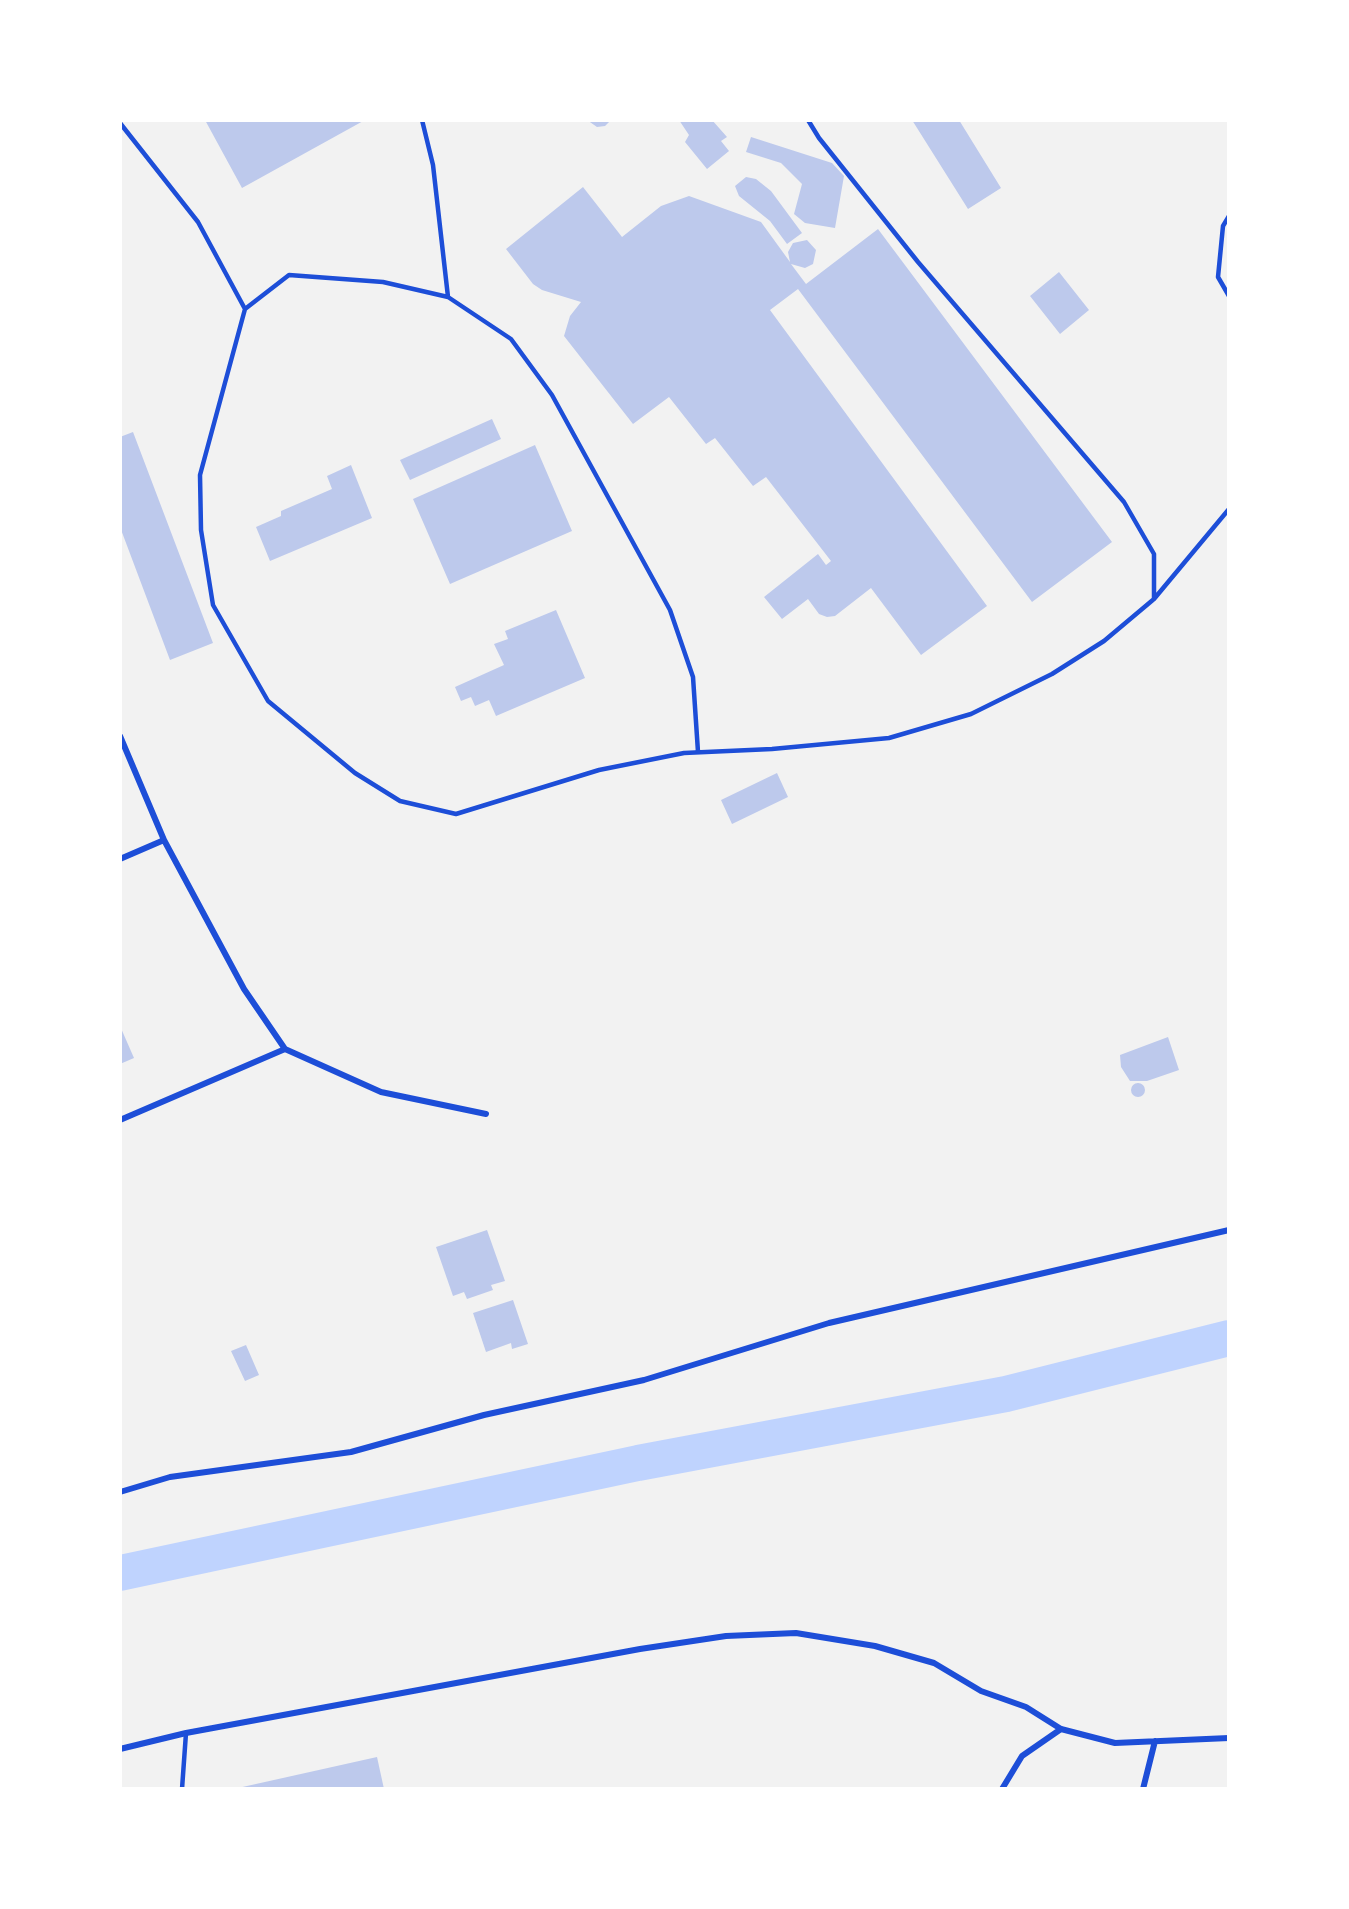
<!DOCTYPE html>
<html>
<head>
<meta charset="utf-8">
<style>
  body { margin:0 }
  #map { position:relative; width:1349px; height:1909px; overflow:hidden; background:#f2f2f2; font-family:"DM Sans",sans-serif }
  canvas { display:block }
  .frame { position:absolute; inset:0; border:122px solid #fff; pointer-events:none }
</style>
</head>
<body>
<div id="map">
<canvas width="1349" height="1909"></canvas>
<div class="frame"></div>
</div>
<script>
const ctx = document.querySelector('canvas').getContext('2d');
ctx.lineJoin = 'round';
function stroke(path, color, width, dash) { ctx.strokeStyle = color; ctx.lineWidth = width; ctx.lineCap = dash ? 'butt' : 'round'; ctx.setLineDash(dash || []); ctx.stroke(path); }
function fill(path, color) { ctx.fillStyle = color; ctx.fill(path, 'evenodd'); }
stroke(new Path2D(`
  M120,1573l518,-110 368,-69 223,-56`), '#bfd3fe', 36);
fill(new Path2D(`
  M205,120h160l-123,68z
  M587,120h24l-6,6 -8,1z
  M679,120h33l15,17 -6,4 8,10 -22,18 -22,-27 4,-7z
  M912,120h47l42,68 -33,21z
  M751,137l81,26 12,13 -9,52 -30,-5 -11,-9 8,-30 -21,-21 -35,-11z
  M746,177l10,2 15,12 31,42 -15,11 -17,-23 -31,-25 -4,-10z
  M583,187l39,50 39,-31 28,-10 72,26 29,40 -2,-10 5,-9 14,-3 9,10 -3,14 -8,4 -14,-4 15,20 72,-55 234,313 -80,60 -234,-313 -28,21 217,296 -66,49 -50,-67 -36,28 -8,1 -8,-3 -11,-15 -26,20 -18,-22 54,-43 8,11 5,-4 -65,-84 -13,9 -38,-48 -9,6 -37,-47 -36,27 -69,-88 6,-20 11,-14 -39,-12 -9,-6 -27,-35z
  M1059,272l30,38 -29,24 -30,-38z
  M492,419l9,20 -91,41 -10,-20z
  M133,432l80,211 -43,17 -50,-133v-90z
  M535,445l37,86 -122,53 -37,-85z
  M351,465l21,53 -102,43 -14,-34 25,-11v-5l51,-22 -5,-13z
  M556,610l29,68 -89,38 -7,-16 -14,6 -4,-9 -10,4 -6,-14 49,-22 -10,-21 14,-5 -3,-8z
  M777,773l11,24 -56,27 -11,-24z
  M120,1026l14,32 -14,6z
  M1168,1037l11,33 -32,11h-17l-9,-14 -1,-12z
  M1131 1090a7 7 0 1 1 14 0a7 7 0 1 1-14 0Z
  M487,1230l18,51 -14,4 2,5 -26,9 -3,-7 -11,4 -17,-49z
  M513,1300l15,44 -16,5 -1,-6 -25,9 -13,-39z
  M246,1345l13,30 -14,6 -14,-30z
  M377,1757l7,32h-146v-1z`), '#bdc9ec');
stroke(new Path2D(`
  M422,120l11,45 15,132
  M120,123l78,99 47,87
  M1229,216l-6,10 -5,51 11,19
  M1154,599l75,-90
  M698,752l-5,-75 -23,-67 -118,-215 -41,-56 -63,-42 -65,-15 -94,-7 -44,34 -45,166 1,55 12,75 55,96 87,72 45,28 56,13 143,-44 85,-17 88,-4 117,-11 82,-24 81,-40 52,-33 50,-42v-45l-30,-52 -206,-240 -99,-124 -11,-18
  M182,1789l4,-56`), '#1d4ed8', 4.5);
stroke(new Path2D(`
  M120,736l44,104 80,149 41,60 96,43 105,22
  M120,859l44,-19
  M120,1120l165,-71
  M120,1492l50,-15 181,-25 133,-37 160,-35 185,-57 400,-93
  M120,1749l66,-16 454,-84 86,-13 70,-3 79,13 59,17 47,28 45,16 35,22 54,14 114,-5
  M1002,1789l20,-33 39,-27
  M1143,1789l12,-48`), '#1d4ed8', 6);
</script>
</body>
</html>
